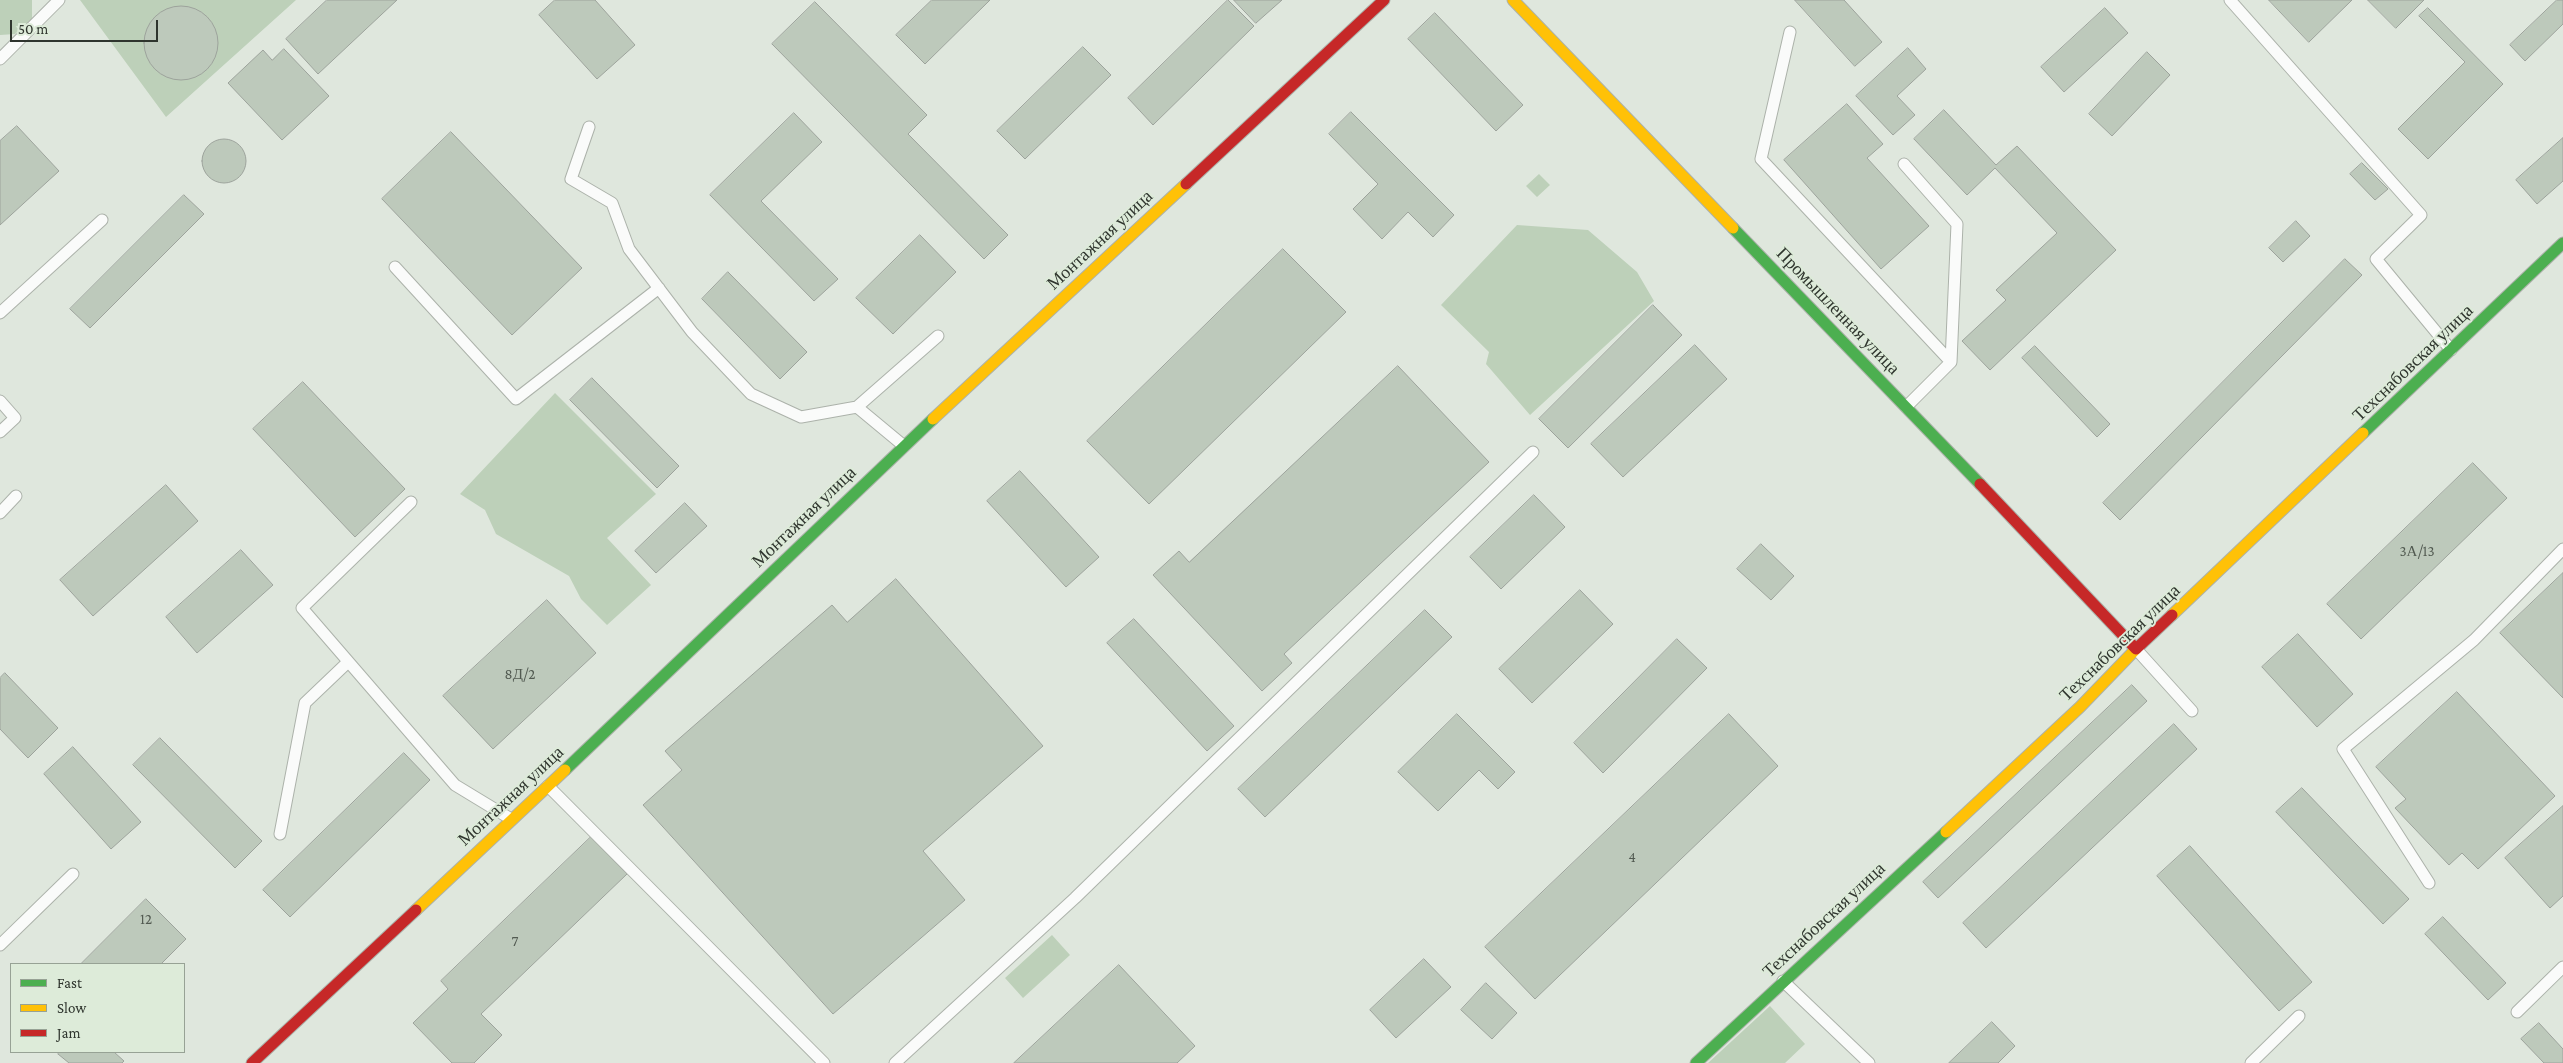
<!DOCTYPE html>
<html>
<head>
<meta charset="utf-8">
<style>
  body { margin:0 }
  #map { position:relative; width:2563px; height:1063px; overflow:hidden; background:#dfe7dd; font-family:"Crimson Pro",serif }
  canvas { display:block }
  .legend { position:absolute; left:10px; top:963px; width:175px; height:90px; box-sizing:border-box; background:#ddebd9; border:1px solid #97a295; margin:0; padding:6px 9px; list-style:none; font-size:15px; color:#2f352e }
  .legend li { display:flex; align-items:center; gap:10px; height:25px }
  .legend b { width:25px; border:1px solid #97a295 }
  .scale { position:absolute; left:10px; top:20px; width:148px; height:22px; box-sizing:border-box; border:2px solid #2f352e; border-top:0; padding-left:6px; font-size:15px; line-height:18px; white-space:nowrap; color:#2f352e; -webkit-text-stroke:4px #ddebd9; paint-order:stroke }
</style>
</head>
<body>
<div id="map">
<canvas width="2563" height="1063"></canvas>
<ul class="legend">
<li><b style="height:6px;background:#4caf50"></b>Fast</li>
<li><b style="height:6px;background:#ffc107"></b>Slow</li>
<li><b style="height:6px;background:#c62828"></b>Jam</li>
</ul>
<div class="scale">50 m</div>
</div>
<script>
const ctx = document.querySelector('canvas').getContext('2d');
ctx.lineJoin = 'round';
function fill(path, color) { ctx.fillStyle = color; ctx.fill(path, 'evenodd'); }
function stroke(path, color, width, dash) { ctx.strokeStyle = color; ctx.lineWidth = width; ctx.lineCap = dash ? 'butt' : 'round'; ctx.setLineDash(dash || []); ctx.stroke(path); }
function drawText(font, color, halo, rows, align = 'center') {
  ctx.font = font + ' "Crimson Pro",serif'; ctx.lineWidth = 4; ctx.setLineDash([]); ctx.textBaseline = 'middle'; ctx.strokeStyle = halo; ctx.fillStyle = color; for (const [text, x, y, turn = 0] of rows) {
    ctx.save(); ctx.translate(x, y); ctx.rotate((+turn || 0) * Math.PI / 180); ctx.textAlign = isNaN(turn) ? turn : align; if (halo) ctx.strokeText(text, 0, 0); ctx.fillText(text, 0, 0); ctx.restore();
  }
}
fill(new Path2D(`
  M0,0h32v19l-17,15 -15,1z
  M80,0h216l-130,117z
  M1539,174l11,11 -13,12 -11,-11z
  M1517,225l71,5 49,42 17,29 -124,114 -44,-51 3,-12 -48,-47z
  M555,393l101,101 -49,44 44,47 -44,40 -26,-26 -12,-23 -73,-42 -11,-24 -25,-16z
  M1052,935l18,20 -47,43 -18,-20z
  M1770,1006l35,38 -20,19h-77z`), '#bdd0b9');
const building = new Path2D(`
  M327,0h70l-79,74 -32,-35z
  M555,0h40l40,45 -38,34 -58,-64z
  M932,0h58l-65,64 -29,-29z
  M1228,0l26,26 -101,99 -25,-27z
  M1234,0h48l-26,23z
  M1795,0h49l38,42 -27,24z
  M2269,0h83l-43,42z
  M2368,0h56l-28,28z
  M2557,0h6v24l-38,37 -15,-16z
  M815,2l112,113 -19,19 100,101 -24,24 -212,-215z
  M144 43a37 37 0 1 1 74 0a37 37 0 1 1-74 0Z
  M2105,8l23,25 -64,59 -23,-25z
  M2428,8l75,76 -75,75 -30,-30 67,-67 -46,-46z
  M1435,13l88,92 -27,26 -88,-92z
  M1083,47l28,28 -86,84 -28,-28z
  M1908,48l18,21 -29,27 18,19 -22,20 -37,-39z
  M284,49l45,47 -47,44 -54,-57 35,-33 9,10z
  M2147,52l23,23 -58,61 -23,-22z
  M1847,104l36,40 -16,14 62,68 -48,43 -97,-109z
  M1944,110l52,55 21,-19 99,104 -126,120 -28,-29 44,-41 -10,-10 61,-57 -62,-65 -28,27 -53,-56z
  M1351,112l103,103 -21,22 -25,-25 -26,27 -29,-30 25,-25 -49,-50z
  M794,113l28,29 -61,59 77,78 -24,22 -104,-106z
  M17,126l42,45 -59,54v-84z
  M451,132l131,136 -70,67 -130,-136z
  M2563,138v43l-26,23 -21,-24z
  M202 161a22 22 0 1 1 44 0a22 22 0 1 1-44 0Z
  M2362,163l26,26 -13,11 -25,-26z
  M184,195l20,19 -114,114 -20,-19z
  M2296,221l14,15 -27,26 -14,-14z
  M920,235l36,37 -63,62 -37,-36z
  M1283,249l63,63 -197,192 -62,-63z
  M2345,259l17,16 -242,245 -17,-17z
  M728,272l79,80 -27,27 -78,-80z
  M1653,305l29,30 -114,113 -29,-29z
  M1695,345l32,34 -104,98 -32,-33z
  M2035,346l75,78 -13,13 -75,-79z
  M1398,366l91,96 -205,192 8,9 -30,28 -109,-116 26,-24 10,11z
  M592,378l87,88 -22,22 -87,-88z
  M303,382l102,107 -50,48 -102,-108z
  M2473,463l34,35 -146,141 -34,-35z
  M1020,471l79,86 -33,30 -79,-86z
  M166,485l32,36 -105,95 -33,-36z
  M1534,495l31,32 -64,62 -31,-32z
  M685,503l22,23 -51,47 -21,-22z
  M1761,544l33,32 -23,24 -34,-31z
  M241,550l32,35 -76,68 -31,-36z
  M2563,573v125l-63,-65z
  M896,579l147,167 -120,105 42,49 -132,114 -190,-209 39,-35 -17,-19 167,-146 15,17z
  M1580,590l33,34 -81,79 -33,-34z
  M547,600l49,53 -103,96 -50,-53z
  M1425,610l27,27 -187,180 -27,-28z
  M1134,619l100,107 -27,25 -100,-108z
  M2298,634l55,60 -36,33 -55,-60z
  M1677,639l30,29 -104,105 -29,-30z
  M5,673l53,55 -30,30 -28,-29v-51z
  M2132,685l15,16 -209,197 -15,-16z
  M2457,692l98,104 -77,73 -16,-16 -13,12 -54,-57 11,-9 -30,-32z
  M1457,714l58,58 -17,17 -19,-19 -41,41 -40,-39z
  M1729,714l49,52 -243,233 -50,-52z
  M2174,724l23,25 -211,199 -23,-25z
  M160,738l102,103 -27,27 -102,-103z
  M73,747l68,75 -30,27 -67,-75z
  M404,753l26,27 -140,137 -27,-27z
  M2302,788l107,111 -26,25 -107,-112z
  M2563,806v90l-13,12 -45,-50z
  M591,837l36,37 -146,140 21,21 -28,28h-22l-39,-40 35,-34 -7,-8z
  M2190,846l122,136 -33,29 -122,-135z
  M146,899l40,40 -25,25h-80z
  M2443,917l63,66 -18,17 -63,-66z
  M1424,959l27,28 -55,51 -26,-28z
  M1119,965l76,81 -18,17h-163z
  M1486,983l31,30 -25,26 -31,-29z
  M1992,1022l23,24 -17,17h-49z
  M2539,1023l24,26v14h-19l-23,-24z
  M60,1052h54l10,9 -2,2h-53l-11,-9z`);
fill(building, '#bdc9bb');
stroke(building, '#9da39c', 1);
const lane = new Path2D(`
  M2230,0l191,215 -45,44 75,91
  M1790,32l-29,127 190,203
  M0,59l59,-59
  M589,127l-18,52 41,24 17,46 63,83 59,62 50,23 56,-10 81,-71
  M1904,164l53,60 -6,138 -45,45
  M395,267l121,132 143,-111
  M0,313l102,-93
  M0,401l15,17 -15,14
  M857,407l47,39
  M411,502l-109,106 153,177 56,34
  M0,513l16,-17
  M2136,649l56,62
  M548,786l276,277
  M280,834l25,-131 43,-41
  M2429,883l-86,-134 131,-109 89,-91
  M0,945l73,-71
  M1783,981l86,82
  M2517,1012l46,-45
  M895,1063l180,-165 458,-446
  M2251,1063l48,-47`);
const fast = new Path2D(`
  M1733,228l247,256
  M2363,433l200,-190
  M565,770l368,-351
  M1696,1063l250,-231`);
const slow = new Path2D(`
  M1513,0l220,228
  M933,419l253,-235
  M2172,615l191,-182
  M1946,832l134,-125 56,-58
  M416,910l149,-140`);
const jam = new Path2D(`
  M1186,184l198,-184
  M1980,484l156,165 36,-34
  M252,1063l164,-153`);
stroke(lane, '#acb2aa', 13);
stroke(fast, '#acb2aa', 13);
stroke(slow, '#acb2aa', 13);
stroke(jam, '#acb2aa', 13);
stroke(lane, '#fafbfa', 11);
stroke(fast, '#4caf50', 11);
stroke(slow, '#ffc107', 11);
stroke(jam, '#c62828', 11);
drawText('15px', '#525a51', null, [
  ["3А/13",2417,551],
  ["8Д/2",520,674],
  ["4",1632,857],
  ["12",146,919],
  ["7",515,941]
]);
drawText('18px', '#2f352e', '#ddebd9', [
  ["Монтажная улица",1100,240,-43],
  ["Промышленная улица",1838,311,46],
  ["Техснабовская улица",2413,363,-44],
  ["Монтажная улица",804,517,-44],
  ["Техснабовская улица",2120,643,-44],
  ["Монтажная улица",511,796,-43],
  ["Техснабовская улица",1824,920,-43]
]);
</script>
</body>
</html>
